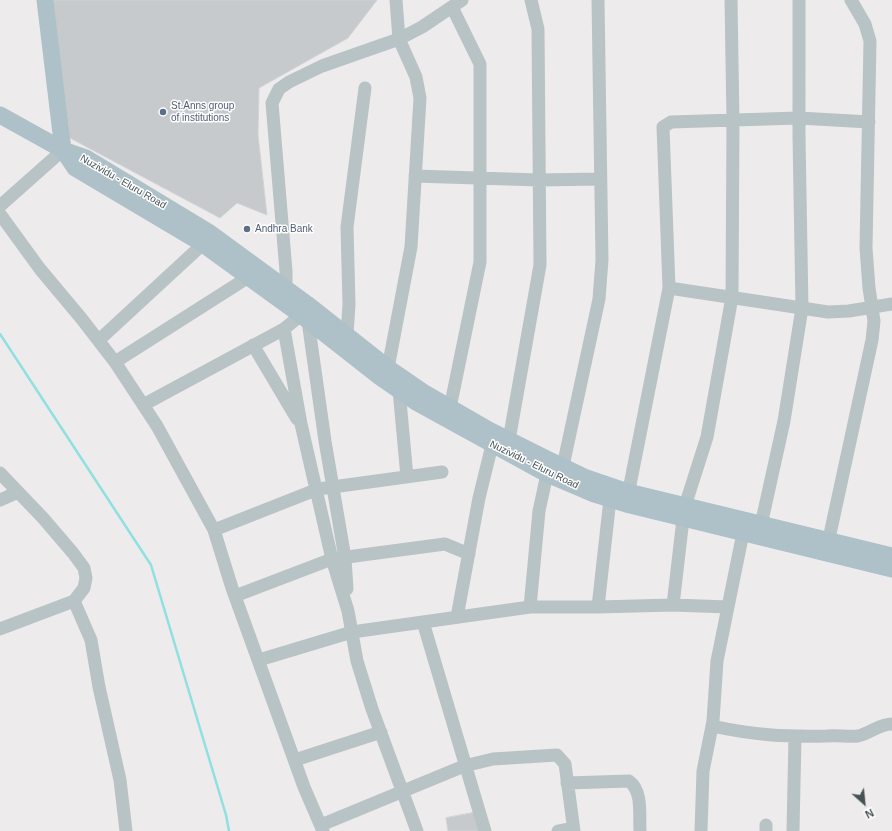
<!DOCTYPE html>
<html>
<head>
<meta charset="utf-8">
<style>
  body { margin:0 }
  #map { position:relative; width:892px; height:831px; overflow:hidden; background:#eeebec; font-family:Arial,sans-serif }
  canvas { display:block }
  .north { position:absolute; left:844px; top:783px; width:40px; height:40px; -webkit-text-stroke:3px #fff; paint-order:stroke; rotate:153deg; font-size:11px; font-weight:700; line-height:16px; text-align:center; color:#465256 }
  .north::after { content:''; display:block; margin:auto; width:14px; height:18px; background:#465256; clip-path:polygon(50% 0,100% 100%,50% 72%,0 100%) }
</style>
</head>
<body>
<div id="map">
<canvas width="892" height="831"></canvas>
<div class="north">N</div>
</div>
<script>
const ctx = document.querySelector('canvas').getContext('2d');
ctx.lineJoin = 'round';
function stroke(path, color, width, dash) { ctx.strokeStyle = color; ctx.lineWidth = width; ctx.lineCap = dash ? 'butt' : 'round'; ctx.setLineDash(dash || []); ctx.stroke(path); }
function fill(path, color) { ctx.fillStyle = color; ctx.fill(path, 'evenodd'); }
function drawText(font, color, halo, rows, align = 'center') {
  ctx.font = font + ' Arial,sans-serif'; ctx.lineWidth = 3; ctx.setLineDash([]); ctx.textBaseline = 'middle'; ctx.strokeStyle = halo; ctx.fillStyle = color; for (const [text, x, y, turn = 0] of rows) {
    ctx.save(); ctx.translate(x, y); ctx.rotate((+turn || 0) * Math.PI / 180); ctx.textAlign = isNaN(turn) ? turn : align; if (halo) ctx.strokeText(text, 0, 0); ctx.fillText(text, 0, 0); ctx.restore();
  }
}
stroke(new Path2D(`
  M0,334l151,231 75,250 3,16`), '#8fe0e1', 2.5);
const building = new Path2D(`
  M53,0h324l-29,38 -89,50 -1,47 9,80 -30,-12 -17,15 -150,-80z
  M477,812l3,19h-32l-2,-13z`);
fill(building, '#c6cacd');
stroke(building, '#d0d3d7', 1);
stroke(new Path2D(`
  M415,176l124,4 61,-1
  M0,206l63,-56
  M0,214l40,55 41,49 34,44 42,64 57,104 18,58 72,199 19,44
  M669,288l159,24 21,-1 43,-7
  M282,294l4,-4v-19l-14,-168 7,-14 10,-7 33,-16 77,-27 23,-12 40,-27
  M308,321l17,120 20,117 2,31
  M284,329l17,95 31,135 16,52 9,50 15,48 45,122
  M347,335l2,-31 -2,-77 18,-139
  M99,340l104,-96
  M253,345l44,74
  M115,362l132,-84
  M388,368l23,-121 9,-149 -4,-21 -17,-38 -3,-39
  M399,390l8,87
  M143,405l141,-76 17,-14 4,-7
  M450,408l30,-146v-198l-28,-57
  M509,440l31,-175 -2,-236 -7,-29
  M563,466l36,-167 3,-39 -4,-260
  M0,473l43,45 30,35 11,15 2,10 -2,10 -10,13 -74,28
  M0,500l18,-8
  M627,500l42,-212 -6,-161 8,-5 128,-4 70,4
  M685,506l22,-69 25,-140 1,-177 -2,-120
  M761,525l23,-104 18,-113 -3,-172v-136
  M214,530l104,-41 124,-17
  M827,548l45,-208 2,-19 -5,-33 -3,-40 4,-207 -5,-17 -14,-24
  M235,596l97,-37 113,-15 24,10
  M74,601l17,39 8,47 21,93 6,51
  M673,605l10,-86
  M530,607l9,-96 8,-37
  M598,607l12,-108
  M457,617l22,-119 13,-53
  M423,622l62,209
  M259,660l93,-28 178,-25h68l75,-2 55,2
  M712,726c42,9 72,11 115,10 10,-1 21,1 31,0 13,-3 21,-12 34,-12
  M295,760l86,-28
  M567,783l62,-2c14,10 10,34 11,50
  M321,825l143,-59 29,-7 64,-4 8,9 9,67
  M558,831l15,-3
  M701,831l2,-60 10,-50 4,-60 26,-128
  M766,831v-6
  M793,831l2,-94`), '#b8c3c6', 13);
stroke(new Path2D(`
  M45,0l18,150
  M0,115l63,35 12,18 128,76 98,71 79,62 36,25 131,72 47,20 32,10 266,65
  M63,150l23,8 124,75 97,71 81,64 35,24 66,38 58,29 37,18 44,15 264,64`), '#aec0c8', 17);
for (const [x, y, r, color] of [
  [163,112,4,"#5c6f8a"],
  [247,229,4,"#5c6f8a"]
]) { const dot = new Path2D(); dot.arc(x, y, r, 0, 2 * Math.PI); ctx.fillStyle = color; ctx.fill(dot); stroke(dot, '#fff', 1.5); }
drawText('10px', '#4e5e75', '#fff', [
  ["St.Anns group",171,106],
  ["of institutions",171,118],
  ["Andhra Bank",255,229]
], 'left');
drawText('10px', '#465256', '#fff', [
  ["Nuzividu - Eluru Road",123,182,30],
  ["Nuzividu - Eluru Road",534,465,26]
]);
</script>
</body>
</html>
